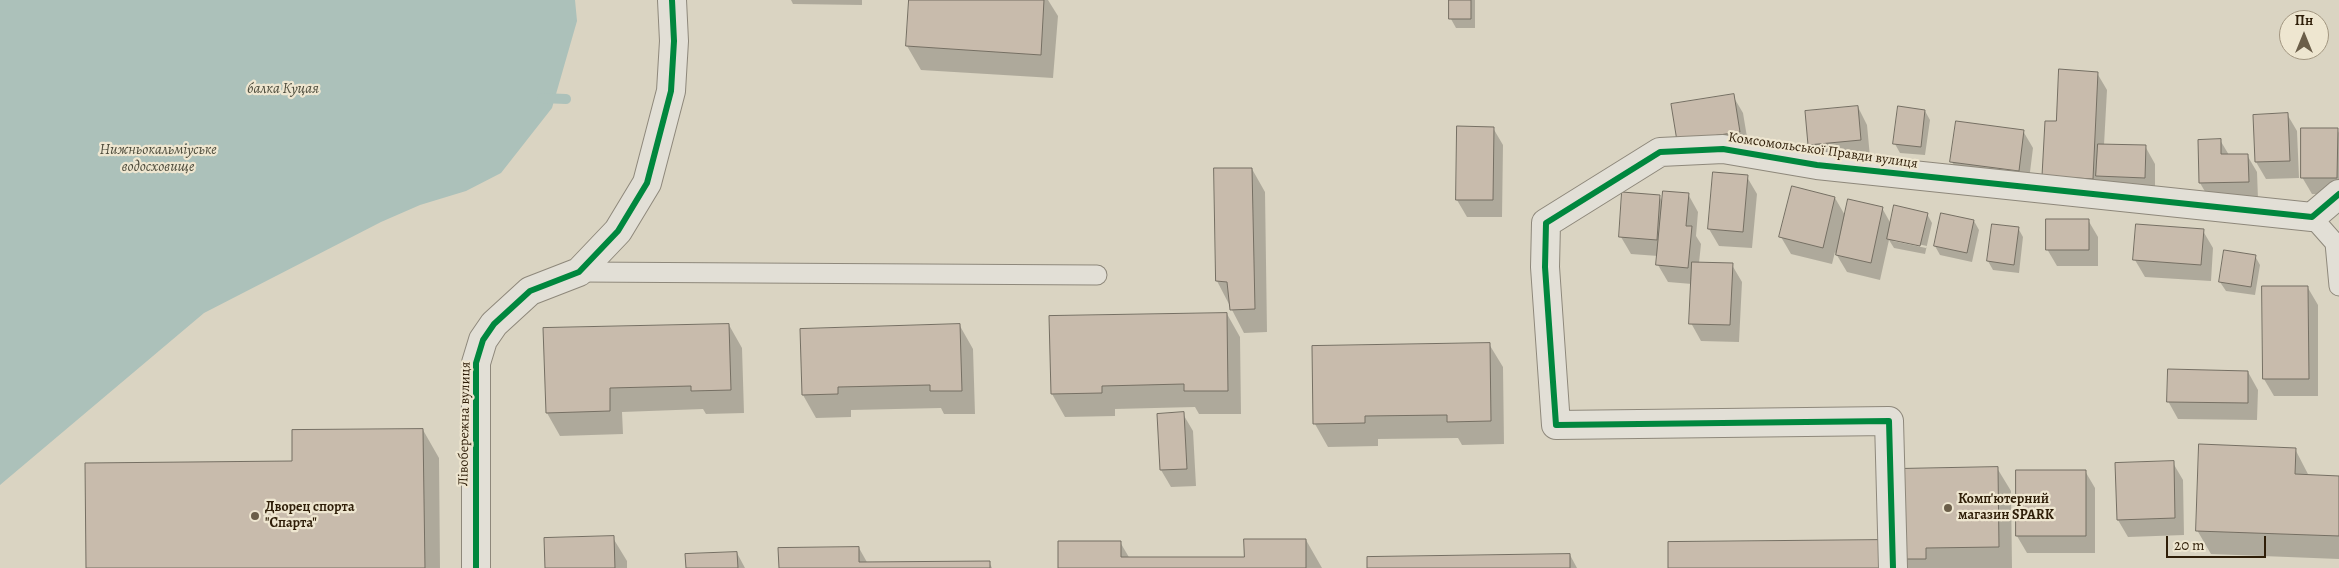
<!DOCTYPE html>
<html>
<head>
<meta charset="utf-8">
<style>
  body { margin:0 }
  #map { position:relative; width:2339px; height:568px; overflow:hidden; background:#dad4c2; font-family:Alegreya,serif }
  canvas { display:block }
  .north { position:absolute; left:2279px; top:10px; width:50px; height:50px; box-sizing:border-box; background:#eee6d0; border:1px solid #a29680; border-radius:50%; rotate:0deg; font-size:14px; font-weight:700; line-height:20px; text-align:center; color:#2f1e08 }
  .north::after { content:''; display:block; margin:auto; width:18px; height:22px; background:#6b5e49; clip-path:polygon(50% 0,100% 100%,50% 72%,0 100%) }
  .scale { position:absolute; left:2166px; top:536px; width:100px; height:22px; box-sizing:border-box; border:2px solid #2f1e08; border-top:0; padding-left:6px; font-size:15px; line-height:18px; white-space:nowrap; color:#2f1e08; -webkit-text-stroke:4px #eee6d0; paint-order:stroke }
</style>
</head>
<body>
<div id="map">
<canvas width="2339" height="568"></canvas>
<div class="north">Пн</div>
<div class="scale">20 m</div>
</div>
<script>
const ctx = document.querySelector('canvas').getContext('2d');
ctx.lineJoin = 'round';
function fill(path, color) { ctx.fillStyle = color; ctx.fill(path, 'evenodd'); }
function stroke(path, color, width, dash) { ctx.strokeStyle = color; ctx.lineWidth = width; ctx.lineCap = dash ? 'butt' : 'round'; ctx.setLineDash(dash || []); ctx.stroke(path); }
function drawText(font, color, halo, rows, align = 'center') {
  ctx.font = font + ' Alegreya,serif'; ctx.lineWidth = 4.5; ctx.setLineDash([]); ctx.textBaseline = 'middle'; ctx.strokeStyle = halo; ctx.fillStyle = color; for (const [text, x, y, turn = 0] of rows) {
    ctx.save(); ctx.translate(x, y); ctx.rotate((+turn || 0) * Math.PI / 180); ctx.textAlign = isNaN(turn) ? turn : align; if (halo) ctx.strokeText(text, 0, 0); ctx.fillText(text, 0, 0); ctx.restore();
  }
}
fill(new Path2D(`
  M0,0h575l2,21 -25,87 -51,65 -35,18 -46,14 -39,17 -177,91 -204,172z`), '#acc1ba');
fill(new Path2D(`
  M791,0h71v5l-69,-1z
  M910,0h138l10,16 -5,62 -132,-8 -14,-24z
  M1451,0h24v28h-19l-5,-9z
  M2097,73l10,17 -3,55 41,1 10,18v30l-102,-1 4,-70z
  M1733,96l10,17 6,36 -61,9z
  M1858,107l9,18 3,32 -51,4 -10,-17z
  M1925,111l5,9 -5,35 -25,-2 -5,-9z
  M2287,114l10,17 2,47 -33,1 -10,-17 -2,-46z
  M1957,123l66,8 10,17 -5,40 -66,-9 -10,-17z
  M1493,128l10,17 -1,72h-35l-10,-17z
  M2337,129l2,4v61h-27l-10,-17z
  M2220,140l9,15h18l10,17 1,27 -48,1 -10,-17z
  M1252,169l13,23 2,140 -23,1 -27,-52z
  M1747,177l10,17 -5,54 -33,-2 -10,-17z
  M1688,194l10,18 -2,24 5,8 -2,19 33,2 10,17 -3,60 -38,-1 -10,-18 1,-39 -24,-2 -10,-17v-9l-27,-2 -10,-17 38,-41 4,7z
  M1835,198l11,19 36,-9 9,16 36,-10 5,9 -7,31 -31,-6 -5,-8 -9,40 -33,-8 -12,-20 -3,12 -41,-10 -10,-17zM1893,239l34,7 -1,2 -33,-7z
  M2088,220l10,17v29h-41l-10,-17z
  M1974,221l5,9 -7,32 -32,-7 -5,-9z
  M2018,228l5,9 -4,36 -26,-3 -5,-9z
  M2203,231l10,17 -2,33 -66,-4 -10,-17z
  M2255,256l5,9 -5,30 -29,-4 -6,-9z
  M2264,288h44l10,17v91h-44l-10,-17z
  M1227,314l13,23 1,77h-42l-4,-7 -80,2v7l-50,1 -13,-23z
  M729,325l13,23 2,65 -38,1 -3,-5 -81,3 1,22 -63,2 -13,-23z
  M960,326l13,23 2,65h-31l-3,-6 -90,2v7l-35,1 -13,-23z
  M1489,344l14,23 1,77 -42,1 -4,-7 -80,1v7l-50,1 -13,-23z
  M2248,372l10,18 -1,30 -79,-1 -10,-18z
  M1183,414l10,17 3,55 -25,1 -10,-17 -3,-55z
  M423,430l16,28 1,110h-352l205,-106z
  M2295,449l14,27 30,1v82l-128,-5 -14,-24z
  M2173,463l10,17 1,55 -56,2 -10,-17z
  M1997,468l14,23 1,77h-108l-5,-9z
  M2085,471l10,17v65h-68l-10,-17z
  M613,538l14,23v7h-81z
  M1306,540l16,28h-263l61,-26 10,17h115z
  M859,548l9,16 121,-2 3,6h-212z
  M737,553l8,15h-58z
  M1570,555l7,13h-209z`), '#0003');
stroke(new Path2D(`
  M542,98l24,1`), '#acc1ba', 10);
const building = new Path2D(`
  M909,0h135l-3,55 -135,-9z
  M1449,0h22v19h-22z
  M2059,69l39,3 -5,107 -51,-3 3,-55h11z
  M1734,94l6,38 -63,9 -6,-37z
  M1858,106l3,34 -53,5 -3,-34z
  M1898,106l27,4 -4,37 -28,-3z
  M2288,113l2,48 -35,1 -2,-47z
  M1956,121l68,9 -5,41 -69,-9z
  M1457,126l37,1 -1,73h-37z
  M2301,128h37l-1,50h-36z
  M2221,139v15h27l1,28 -50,1 -1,-43z
  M2098,144l48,1 -1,33 -49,-2z
  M1214,168h38l3,141 -25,1 -3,-28 -11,-1z
  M1713,172l35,3 -5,57 -35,-3z
  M1792,186l43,11 -12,51 -44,-11z
  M1663,191l26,2 -3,33h6l-4,42 -32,-3z
  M1622,192l38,3 -3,45 -38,-3z
  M1848,199l35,8 -12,56 -35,-8z
  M1894,205l34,8 -8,33 -33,-7z
  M1941,213l33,7 -7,33 -33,-7z
  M2046,219h43v31h-43z
  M1992,224l27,3 -5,38 -27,-4z
  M2136,224l68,5 -3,36 -68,-5z
  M2224,250l32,5 -5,32 -32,-5z
  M1692,262l41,1 -3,62 -41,-1z
  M2262,286h46l1,93h-46z
  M1227,313l1,78h-44v-7l-82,2v7l-51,1 -2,-78z
  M729,324l2,66 -40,1v-5l-81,2v23l-64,2 -3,-85z
  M960,324l2,67h-32v-6l-92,2v7l-36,1 -2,-66z
  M1490,343l1,78 -44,1v-7l-82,1v7l-52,1 -1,-78z
  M2168,369l80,2v32l-81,-1z
  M1184,412l3,57 -27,1 -3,-56z
  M423,429l2,139h-339l-1,-105 207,-2v-31z
  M2199,444l97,4 -1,26 44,2v60l-143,-5z
  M2174,461l1,57 -58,2 -2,-57z
  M1998,467l1,80 -73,1v11h-28l-2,-90z
  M2016,470h70v66h-70z
  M614,536l1,32h-70l-1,-30z
  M1244,539h62v29h-248v-27h63v16h123z
  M1882,540l1,28h-215v-26z
  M859,547v15l131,-1v7h-211l-1,-20z
  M737,552l1,16h-52l-1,-14z
  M1570,554v14h-203v-11z`);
fill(building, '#c8bbac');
stroke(building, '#756f63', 1);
const service = new Path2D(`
  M2312,217l23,26 4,43
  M579,272l518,3`);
const minor = new Path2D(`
  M1893,568l-4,-147 -333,4 -11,-158 1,-44 114,-71 63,-3 94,16 495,52 27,-23`);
const tertiary = new Path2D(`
  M476,568v-205l7,-23 11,-16 36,-33 49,-19 39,-41 29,-48 24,-92 3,-50 -2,-41`);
stroke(service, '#8e887b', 21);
stroke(minor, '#8e887b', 30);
stroke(tertiary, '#8e887b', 30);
stroke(service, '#e2dfd6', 19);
stroke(minor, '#e2dfd6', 28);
stroke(tertiary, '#e2dfd6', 28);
stroke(new Path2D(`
  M476,568v-205l7,-23 11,-16 36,-33 49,-19 39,-41 29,-48 24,-92 3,-50 -2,-41
  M1893,568l-4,-147 -333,4 -11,-158 1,-44 114,-71 63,-3 94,16 495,52 27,-23`), '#00873e', 6);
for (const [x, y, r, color] of [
  [1948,508,5,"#6b5e49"],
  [255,516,5,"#6b5e49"]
]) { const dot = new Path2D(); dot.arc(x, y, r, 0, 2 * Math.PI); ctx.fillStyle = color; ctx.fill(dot); stroke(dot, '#eee6d0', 2); }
drawText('14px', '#2f1e08', '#eee6d0', [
  ["Комсомольської Правди вулиця",1823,151,8],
  ["Лівобережна вулиця",465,424,-89]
]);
drawText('bold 14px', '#2f1e08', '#eee6d0', [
  ["Комп'ютерний",1958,500],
  ["магазин SPARK",1958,516],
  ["Дворец спорта",265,508],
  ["\"Спарта\"",265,524]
], 'left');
drawText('italic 15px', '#4e4c3c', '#eee6d0', [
  ["балка Куцая",283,89],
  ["Нижньокальміуське",158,150],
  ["водосховище",158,167]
]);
</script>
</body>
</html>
